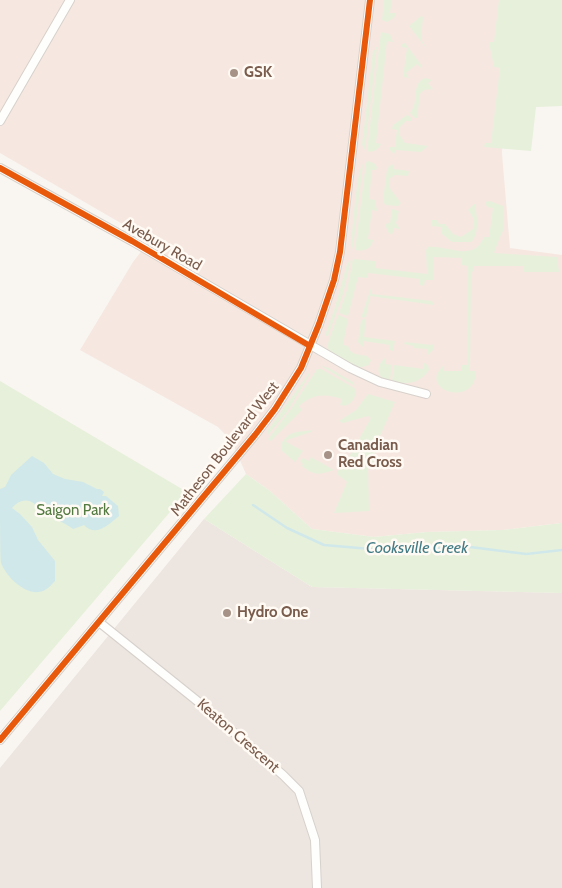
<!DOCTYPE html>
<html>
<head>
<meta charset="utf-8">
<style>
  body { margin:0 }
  canvas { display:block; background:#f9f5f0 }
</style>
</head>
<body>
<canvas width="562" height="888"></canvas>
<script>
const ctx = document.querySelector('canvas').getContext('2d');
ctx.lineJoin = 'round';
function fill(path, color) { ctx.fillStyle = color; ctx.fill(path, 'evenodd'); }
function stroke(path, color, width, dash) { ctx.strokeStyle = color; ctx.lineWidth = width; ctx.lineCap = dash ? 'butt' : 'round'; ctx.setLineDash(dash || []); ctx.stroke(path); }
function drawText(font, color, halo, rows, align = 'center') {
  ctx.font = font + ' Cabin,sans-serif'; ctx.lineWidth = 5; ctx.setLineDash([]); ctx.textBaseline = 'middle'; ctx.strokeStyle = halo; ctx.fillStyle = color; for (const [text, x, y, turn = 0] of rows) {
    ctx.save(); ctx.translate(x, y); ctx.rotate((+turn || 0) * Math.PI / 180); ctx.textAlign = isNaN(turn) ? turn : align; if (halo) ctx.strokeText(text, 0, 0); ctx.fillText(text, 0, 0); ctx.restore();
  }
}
fill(new Path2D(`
  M0,0h506l-4,154 8,94 52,7v268l-59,7 -76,2 -53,5 -62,-8 -42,-38 -24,-17 -15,-34 -13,-13 -138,-77 53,-88 17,-22 -150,-87z`), '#f6e8e1');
fill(new Path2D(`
  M204,519l108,68 250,6v295h-562v-120z`), '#ede5e0');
fill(new Path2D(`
  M384,0h8l-2,13h6l-2,5 -7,4 -5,-2z
  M499,0h63v106l-26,1 -5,44 -47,-4 1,-4h6l9,-75 -6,-1 -5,-24v-1h5z
  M421,16l2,1 -2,22 6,10 -18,-23z
  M381,32l9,2 3,8 -6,-1 -11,102 5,1c-3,6 -8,9 -14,7z
  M405,43l17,23 -1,2 -4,-4 -11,9 3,5 -6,-1 4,-29 -5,-1v-3z
  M375,47h2l-12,103 -3,-5 11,-95h2z
  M425,78l7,2 -4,3 5,6 -9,1 -4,4 -3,24h-2l-5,-5c10,-11 0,-29 15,-35z
  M407,115l5,3 -1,3h-5l-6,6 -1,7 6,9 23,3 -7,6 -25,-2 -2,4 -4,-4v-3h5l2,-17 -5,-1 1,-4z
  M368,161l6,2 3,4 -1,3h-4l-3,29 6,1 2,11 -5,-1 -4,29 5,1c-1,9 -10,12 -18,10l11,-88z
  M363,164l-10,85 -2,-6c2,-14 5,-72 12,-79z
  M394,164v5l15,2 -1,5 -13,-1 -6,4v8l12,16 -3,3 -13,-1 -2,-5 4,-30 2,-4z
  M490,201l13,5 1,23 -4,8 -6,16 63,4 2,15h-35v-6h-50v5l-3,1 -1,99h6c0,38 -59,19 -33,-5l1,5h17v-6h6l1,-99 -6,-1v-7l-28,-1v23h-9l-1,6 -4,-1v-6l-52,-6 -1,5 -9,-1 -10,39 -9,-3 8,-23 6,-31 22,2v7l52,6 -1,-24 2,-3c21,-2 45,16 56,-10h5l4,-29 -6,-1 -2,-5z
  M474,204h1c2,12 5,30 -4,38h-19l-10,-8v-7l-11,-1 1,-6h5l2,4h6l8,10 8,3 12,-8 1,-10 -6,-9z
  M392,209l7,2 -3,12 4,6 -6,-1 -2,7 -4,-3 -3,-8 5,-1z
  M351,260l-8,34 -15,42h-3l1,-3 9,-26 12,-43z
  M371,288l1,6 60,7 2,4 -64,-9 -4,21 -5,1z
  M338,315l10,4 -5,26 5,1c3,10 11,8 19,10l4,4 -2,5 -11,3 -25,-15 -6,-5 2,-8z
  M366,319l-2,18 31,4 -2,10 -3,-1v-5l-26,-4 -1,6 -5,-5 3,-22z
  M405,342l27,3 2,-3v7l-6,6v-6l-14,-1v-2l-10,-2z
  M385,358v6l7,1 -2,15 -8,-2c-6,-7 -4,-14 3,-20z
  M424,363l4,2 1,5c-9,14 -22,15 -37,11l2,-16 29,4z
  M321,366l8,2 24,14 2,4z
  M317,369h4l35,20c0,10 -6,19 -16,16l2,-6c-17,-6 -30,-5 -43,7l3,4 -31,31 -3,-2 23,-30z
  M309,373l1,1 -23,38 -20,24v-5z
  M0,381l187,111 -187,219z
  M368,394l27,8 -20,45 -1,16h-6l1,48 -35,2 13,-31 -10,-8v-3l5,-2 29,-51 -3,-2 -25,7 -4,-2 17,-11z
  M313,430l-2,2 -24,8 -1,2 17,9 -8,11 -13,-11 -1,-7c9,-15 17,-11 32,-14z
  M311,457l23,13c-14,4 -18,7 -32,-4l1,-2 -3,-3 3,-3 6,3z
  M246,474l24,17 42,38 62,8 53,-5 76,-2 59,-7v70l-250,-6 -108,-68z`), '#e7f0db');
fill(new Path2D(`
  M32,456l12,7 9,11 12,5 18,3 14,7h3l4,3 -2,4h4l12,10 1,10c-10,8 -23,22 -35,9l-11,4c-9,-7 -19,-10 -29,-15 -3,-2 -5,-6 -8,-9 -9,-8 -18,-4 -24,3l8,6 12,13 6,13 17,21v20c-3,3 -7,8 -12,10 -16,6 -36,-13 -42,-28 -1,-6 -1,-62 -1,-74l5,-2 6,-12z`), '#d0e8ea');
stroke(new Path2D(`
  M253,505l34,23 37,17 58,5 52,-1 28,-3 64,8 36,-4`), '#d0e8ea', 2.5);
const minor = new Path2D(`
  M0,121l70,-121
  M0,168l132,73 218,127 30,14 46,12
  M99,622l102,82 82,71 16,16 16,49 2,48
  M0,740l255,-305 20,-26 26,-41 18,-44 15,-44 6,-28 30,-252`);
stroke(minor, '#d7d1cb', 10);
stroke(minor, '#fefefd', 8);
stroke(new Path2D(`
  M0,168l132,73 178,105
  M0,740l255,-305 20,-26 26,-41 18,-44 15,-44 6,-28 30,-252`), '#e8590c', 6);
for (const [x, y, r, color] of [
  [234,73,5,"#a69286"],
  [328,455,5,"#a69286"],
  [227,613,5,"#a69286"]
]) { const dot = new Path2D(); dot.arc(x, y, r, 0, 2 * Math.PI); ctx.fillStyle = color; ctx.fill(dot); stroke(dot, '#fffaf3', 2); }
drawText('bold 15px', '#7a5c4d', '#fffaf3', [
  ["GSK",244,73],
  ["Canadian",338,446],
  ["Red Cross",338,463],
  ["Hydro One",237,613]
], 'left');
drawText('15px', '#7a5c4d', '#fffaf3', [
  ["Avebury Road",162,245,30],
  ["Matheson Boulevard West",225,449,-52],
  ["Keaton Crescent",238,736,41]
]);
drawText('15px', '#537a41', '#fffaf3', [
  ["Saigon Park",73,511]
]);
drawText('italic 16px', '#437c86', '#fffaf3', [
  ["Cooksville Creek",417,548]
]);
</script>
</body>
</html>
